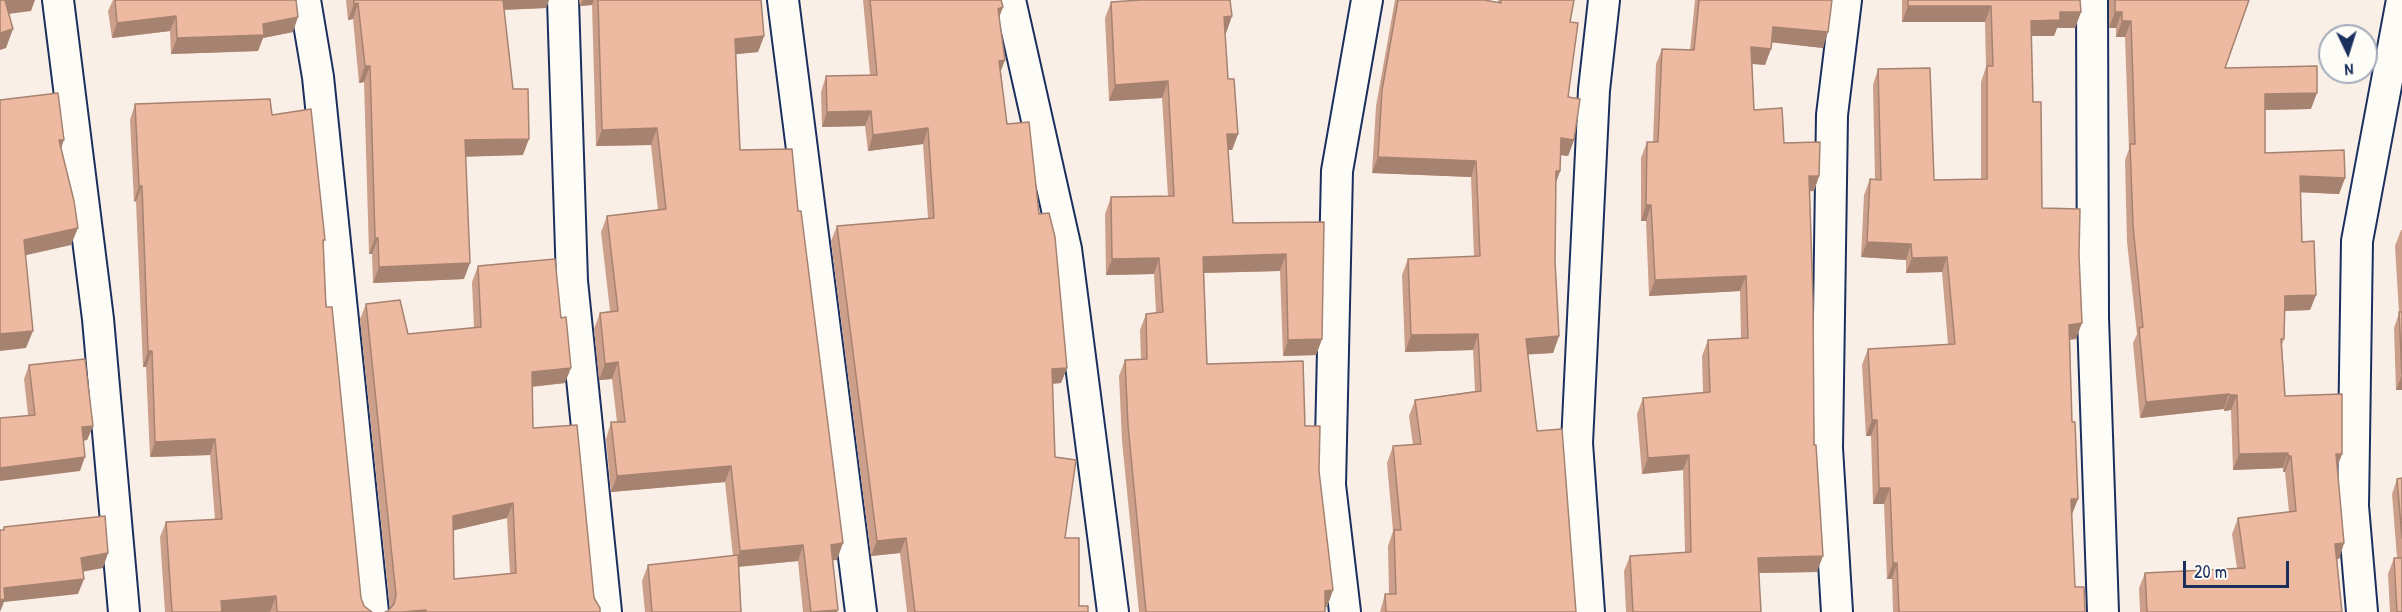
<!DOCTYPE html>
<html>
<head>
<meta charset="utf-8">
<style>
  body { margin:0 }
  #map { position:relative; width:2402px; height:612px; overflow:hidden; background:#faefe6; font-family:"Patrick Hand",sans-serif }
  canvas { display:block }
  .north { position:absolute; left:2318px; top:24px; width:60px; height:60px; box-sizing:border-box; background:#fdfcf7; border:2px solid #a3aaba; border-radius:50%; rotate:176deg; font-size:16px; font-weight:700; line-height:24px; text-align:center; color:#1b2f5e }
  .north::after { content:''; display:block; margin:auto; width:21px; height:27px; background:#1b2f5e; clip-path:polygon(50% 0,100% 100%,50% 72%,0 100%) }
  .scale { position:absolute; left:2183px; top:561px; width:106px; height:27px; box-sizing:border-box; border:3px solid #1b2f5e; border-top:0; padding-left:8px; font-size:18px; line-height:21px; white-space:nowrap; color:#1b2f5e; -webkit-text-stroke:4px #fdfcf7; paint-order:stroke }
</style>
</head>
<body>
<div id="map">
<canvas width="2402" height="612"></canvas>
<div class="north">N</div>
<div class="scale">20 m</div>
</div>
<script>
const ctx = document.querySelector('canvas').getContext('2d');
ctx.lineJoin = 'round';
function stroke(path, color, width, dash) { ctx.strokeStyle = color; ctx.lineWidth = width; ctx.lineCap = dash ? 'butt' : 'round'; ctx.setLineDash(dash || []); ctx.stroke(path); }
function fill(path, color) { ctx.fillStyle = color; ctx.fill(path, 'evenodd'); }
const minor = new Path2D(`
  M58,0l40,319 26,293
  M305,0l13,77 55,535
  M563,0l9,281 34,331
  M783,0l78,612
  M1010,0l56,249 47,363
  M2092,0l1,318 10,294
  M1345,612l-15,-127 7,-314 30,-171
  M1589,612l-12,-169 17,-353 10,-90
  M1837,612l-10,-164 5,-333 14,-115
  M2362,612l-9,-106 4,-265 45,-241`);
stroke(minor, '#1b2f5e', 34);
stroke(minor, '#fdfcf7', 30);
fill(new Path2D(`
  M113,0h183l-3,32 -30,6 -5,13 -87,3 -1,-23 -58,7 -4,-27z
  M346,0h203l-3,8 -42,2 9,79 10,66 -57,1 -2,123 -91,4 -1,-29h-3l-5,-172 -5,1 -6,-64 -5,1z
  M579,0h182l3,36 -6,16 -22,2 4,96 58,61 39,349h-5l5,52h-34l-5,-51 -59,6 2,45h-96l-3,-31 6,-16 85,-9 -8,-74 -114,10 -5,-53 5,-17h6l-5,-43 -13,1 -5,-51 6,-16 10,-2 -9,-79 6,-16 51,-6 -7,-65 -55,1 -4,-141 -12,1z
  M863,0h138l2,7 -4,11 2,54 6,52 32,90 28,154 -6,15 -9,1 3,73 10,81 14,68 9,6h-181l-7,-59 -29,3 -40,-315 6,-15 91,-8 -5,-74 -55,7 -3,-25 -43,1 -1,-35 5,-16 44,-1z
  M1395,0h89l14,3v-3h76l-4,22 -2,75 6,43 -6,16 -8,-1v16l-4,12 -1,78 4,75 -6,17 -25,1 9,77 39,181h-196l5,-18h4l-1,-48 5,-15 -6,-68 6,-17 20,-1 -4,-29 6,-16 60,-9 -2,-41 -68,2 -3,-77 6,-16 66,-2 -3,-80 -99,-4 4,-67z
  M1695,0h137l-9,48 -51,-6 -7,23 -13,-1 2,46 30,33 35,33 -5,15h-4l7,381 -58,1 2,39h-135l-2,-41 6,-15 55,-4 -2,-82 -41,4 -5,-60 6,-16 60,-5 -1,-37 6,-16 33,-1 -1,-48 -91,5 -3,-75h-5v-63l6,-16h6l3,-78 6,-15 28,1z
  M1902,0h178l1,12 -6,16h-18l-3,8h-23l2,66 9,106 34,131 -6,1 2,82 6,77 -6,15 3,73 10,25h-192l-1,-33h-5l-3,-75h-11l-2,-68h-5l-4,-71 6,-16 80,-5 -6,-72 -36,1v-13l-45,-3 3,-62 6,-16h5l-2,-94 5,-16 56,111 47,-1v-97l5,-15 -1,-45h-83z
  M2109,0h140l-24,68 86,41 -46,1v43l80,25 -6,16 -39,-2 2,50 14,53 -6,15 -25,1 -1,28 -2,6 3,51 57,58 -5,13 7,76 -5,16h-2l5,53h-202l-1,-24 6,-15 92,-5 -5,-34 6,-16 51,-6 -4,-40h-2v-4l-50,2 -2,-60 -7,1v-2l-84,9 -7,-75 4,-9 -10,-92 -2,-82 4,-11 -4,-112h-9v-9h-7z
  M1111,2l121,14 -6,17h-1l3,46 10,55 -6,16h-4l5,73 91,-1 -2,117 -6,16 -33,1 -3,-85 -76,2 3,91 98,62 14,45 14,119 -6,17h-2v5h-186l-17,-171 -3,-65 6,-16 16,-1 -1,-29 6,-16 10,-1 -2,-39 -48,1 -1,-61 6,-17 57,-1 -6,-98 -53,3 -4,-83z
  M135,104l137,11 53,125 -2,4 3,63 35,291 3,8 8,6h-207l-5,-75 6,-15 49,-2 -5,-65 -60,2 -4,-90h-3l-7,-166 -2,1 -4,-82z
  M2401,230h1v160h-6l-2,-62 5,-15 -4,-67z
  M478,266l87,117 -33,4 1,41 67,184h-215l5,-3 -30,-290 6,-15 42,30 66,-6 -2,-46zM507,518l3,56 -56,5 -1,-49z
  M29,365l64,61 -6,14 -4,1 -3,30 -52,-56 -4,-36z
  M2402,478v134h-12l-2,-38 6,-16h3l-5,-64 5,-15z`), '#cc9f8a');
fill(new Path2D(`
  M3,0h32l-4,11 -31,4z
  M501,0h48l-3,8 -49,2z
  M583,0h11l-2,5 -12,1z
  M358,3l-5,16 -5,1 6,-16z
  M1908,6h83l-6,16h-83z
  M1003,7l-6,15 1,-13z
  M2060,12h21l-6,16h-18l-3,8h-29l6,-15z
  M2115,12h7l-6,16h-7z
  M176,16l-6,15 -58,7 5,-15z
  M1232,16l-6,17h-8l6,-16z
  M298,17l-5,15 -30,6 -5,13 -87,3 6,-16 86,-14z
  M2122,21h9l-6,16h-9z
  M1773,27l55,5 -5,16 -55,-6z
  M13,29l-7,19 -6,2v-17z
  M764,36l-6,16 -29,3 6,-16z
  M1751,47l20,2 -6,16 -19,-2z
  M1005,60l-6,16v-15z
  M365,66h5l-6,16 -5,1z
  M1168,81l-6,17 -53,3 6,-16z
  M2317,93l-6,16 -51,1 5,-16z
  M871,111l-6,15 -43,1 5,-15z
  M657,128l-6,17 -55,1 6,-16z
  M928,128l-5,16 -55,7 5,-16z
  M1227,134h11l-6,16h-11z
  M1561,138l13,2 -6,16 -13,-2z
  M529,139l-6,16 -64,2 6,-17z
  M59,140h5l-6,17z
  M1378,157l98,4 -5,16 -99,-4z
  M1556,171h4l-6,16z
  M1809,176h10l-5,15 -11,1z
  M2300,176l45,2 -6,16 -45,-2z
  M139,186h3l-6,15 -2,1z
  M1646,205h5l-5,16h-5z
  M78,228l-7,17 -53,12 6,-17z
  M375,238h3l-6,16h-3z
  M1867,242l44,2 -5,16 -45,-3z
  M1286,254l-6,17 -83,2 6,-16z
  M1947,257l-5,15 -36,1 6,-15z
  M1159,258l-5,16 -48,1 6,-16z
  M470,263l-6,16 -91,4 6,-16z
  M1746,276l-6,15 -91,5 6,-16z
  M2316,295l-6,15 -31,1 6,-15z
  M2082,323l-6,16 -12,1 5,-15z
  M33,331l-7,17 -26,3v-17z
  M1478,334l-5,16 -68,2 6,-17z
  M1559,336l-6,17 -33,2 6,-16z
  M1322,339l-6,16 -33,1 5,-16z
  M148,351h4l-6,16h-3z
  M618,362l-6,17 -13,1 6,-16z
  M571,368l-6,15 -38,4 5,-15z
  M1067,368l-6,15 -15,1 6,-15z
  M2402,375v15h-6z
  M2229,394l-5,15 -84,9 6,-16z
  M2230,395h7l-6,15 -7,1z
  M1872,420h5l-6,16h-5z
  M93,426l-6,14 -10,1 5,-14z
  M215,439l-5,16 -60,2 5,-15z
  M2288,453l-5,15 -50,2 6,-16z
  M2336,454h6l-6,16z
  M1689,455l-6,15 -41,4 6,-16z
  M2288,456h3l-6,16h-2z
  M85,457l-5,14 -80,10v-13z
  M731,466l-6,16 -114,10 6,-16z
  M1879,488h11l-6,16h-11z
  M2071,499h7l-6,15z
  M513,503l-6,15 -60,14 6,-16z
  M906,538l-6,15 -29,3 6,-15z
  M843,543l-6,17 -12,1 6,-16z
  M2344,543l-5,16 -9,1 5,-16z
  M803,545l-5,16 -64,6 6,-16z
  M108,553l-5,15 -27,5 5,-15z
  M1823,556l-6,16 -64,1 5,-15z
  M1893,563h4l-5,16h-5z
  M84,579l-6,15 -74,8 -4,10v-13l4,-11z
  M1333,590l-6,17h-8l6,-16z
  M276,596l-6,16h-53l4,-11z
  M426,610l-1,2h-23z
  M838,610l-1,2h-19z`), '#a68270');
const building = new Path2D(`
  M0,0h5l8,29 -13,4z
  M115,0h181l2,17 -35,7 1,11 -87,3 -1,-22 -59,7z
  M354,0h149l10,89h15l1,50 -64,1 5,123 -91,4 -1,-29h-3l-5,-172h-5l-7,-63 -4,1z
  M598,0h163l3,36 -29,3 5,111 52,-1 6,62h3l42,332 -12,2 7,65 -27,2 -8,-67 -63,6 -9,-85 -114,10 -6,-54h14l-7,-60 -13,2 -5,-51 18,-2 -11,-95 59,-7 -9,-81 -55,2z
  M870,0h131l2,7 -5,2 7,51 -6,1 8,63 22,-2 10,92 10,-1 6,24 12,131 -15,1 3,88 21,3 -11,78h14v68h9v6h-173l-9,-74 -29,3 -40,-315 97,-8 -6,-90 -55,7 -2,-24 -44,1 -1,-36 51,-1z
  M1140,0h90l2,16 -8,1 4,62h6l4,55h-11l6,89 91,-1 -2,117 -34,1 -2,-86 -83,3 4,107 96,-3 2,65h15l-1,45 14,119 -8,1v21h-179l-18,-187 -3,-65 22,-1 -1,-45 17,-2 -4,-54 -47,1 -1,-62 63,-1 -6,-115 -53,4 -4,-83z
  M1398,0h86l17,3v-3h73l-4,22 8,1 -10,74 12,2 -6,41 -13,-2 -1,33h-4l-1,90 4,75 -33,3 11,92 25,-2 14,183h-190l-1,-18h11l-2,-64h7l-8,-84 28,-2 -6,-44 66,-9 -3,-57 -67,1 -3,-76 72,-3 -4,-95 -98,-4 4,-67z
  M1699,0h133l-4,32 -55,-5 -2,22 -20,-2 3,63 28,-2 2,35 36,-1 -1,34h-10l4,123 1,146h2l7,111 -65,2 3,54h-128l-3,-56 61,-4 -2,-97 -41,3 -5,-60 67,-6 -2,-52 40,-2 -2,-62 -91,4 -4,-75h-5l1,-63h11l4,-93 32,1z
  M1908,0h172l1,12h-21v8l-29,1 2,81h8l1,106 38,1 -1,46 3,68 -13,2 3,97h3l3,77h-7l4,88h9l1,25h-186l-2,-49h-4l-3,-75h-11l-2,-68h-5l-4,-71 87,-5 -8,-87 -35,1 -1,-14 -44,-2 3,-63 11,1 -3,-111 52,-1 4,112 53,-1v-113h6l-2,-60h-83z
  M2115,0h134l-24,68 92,-2v27l-52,1v59l79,-3 1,28 -45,-2 2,66 12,-1 2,54 -31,1 -1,43h-3l4,57 57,-2v60h-6l8,89 -9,1 7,68h-195l-2,-39 100,-5 -7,-50 58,-7 -5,-55h-3v-3l-49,1 -2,-59h-7l-1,-1 -83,8 -7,-74 4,-1 -10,-101 -3,-82h5l-4,-123h-9v-9h-7z
  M58,93l6,47h-5l15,61 4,27 -54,12 9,91 -33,3v-234z
  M270,99l2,16 39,-6 14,131h-2l3,67h6l29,291 3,8 8,6h-95l-1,-16 -55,5 1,11h-50l-6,-90 56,-3 -7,-80 -60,3 -3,-91h-4l-6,-165h-3l-4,-82z
  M555,259l6,59 5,-1 5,51 -39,4 1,56 44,-3 17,173 6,10v4h-174v-2l-24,2h-17l3,-1 6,-7 2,-9 -30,-291 34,-4 8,34 73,-7 -3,-61zM513,503l3,70 -62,6 -1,-63z
  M2399,312h3v63z
  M85,359l8,67 -11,1 3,30 -85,11v-50l35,-3 -6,-50z
  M2402,478v60l-5,-59z
  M105,516l3,37 -27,5 3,21 -80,9 1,11 -5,1v-70h4v-3z
  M738,555l3,57h-89l-4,-47z
  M2394,558h8v54h-5z`);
fill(building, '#edb9a0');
stroke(building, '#a68270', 1.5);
</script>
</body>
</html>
